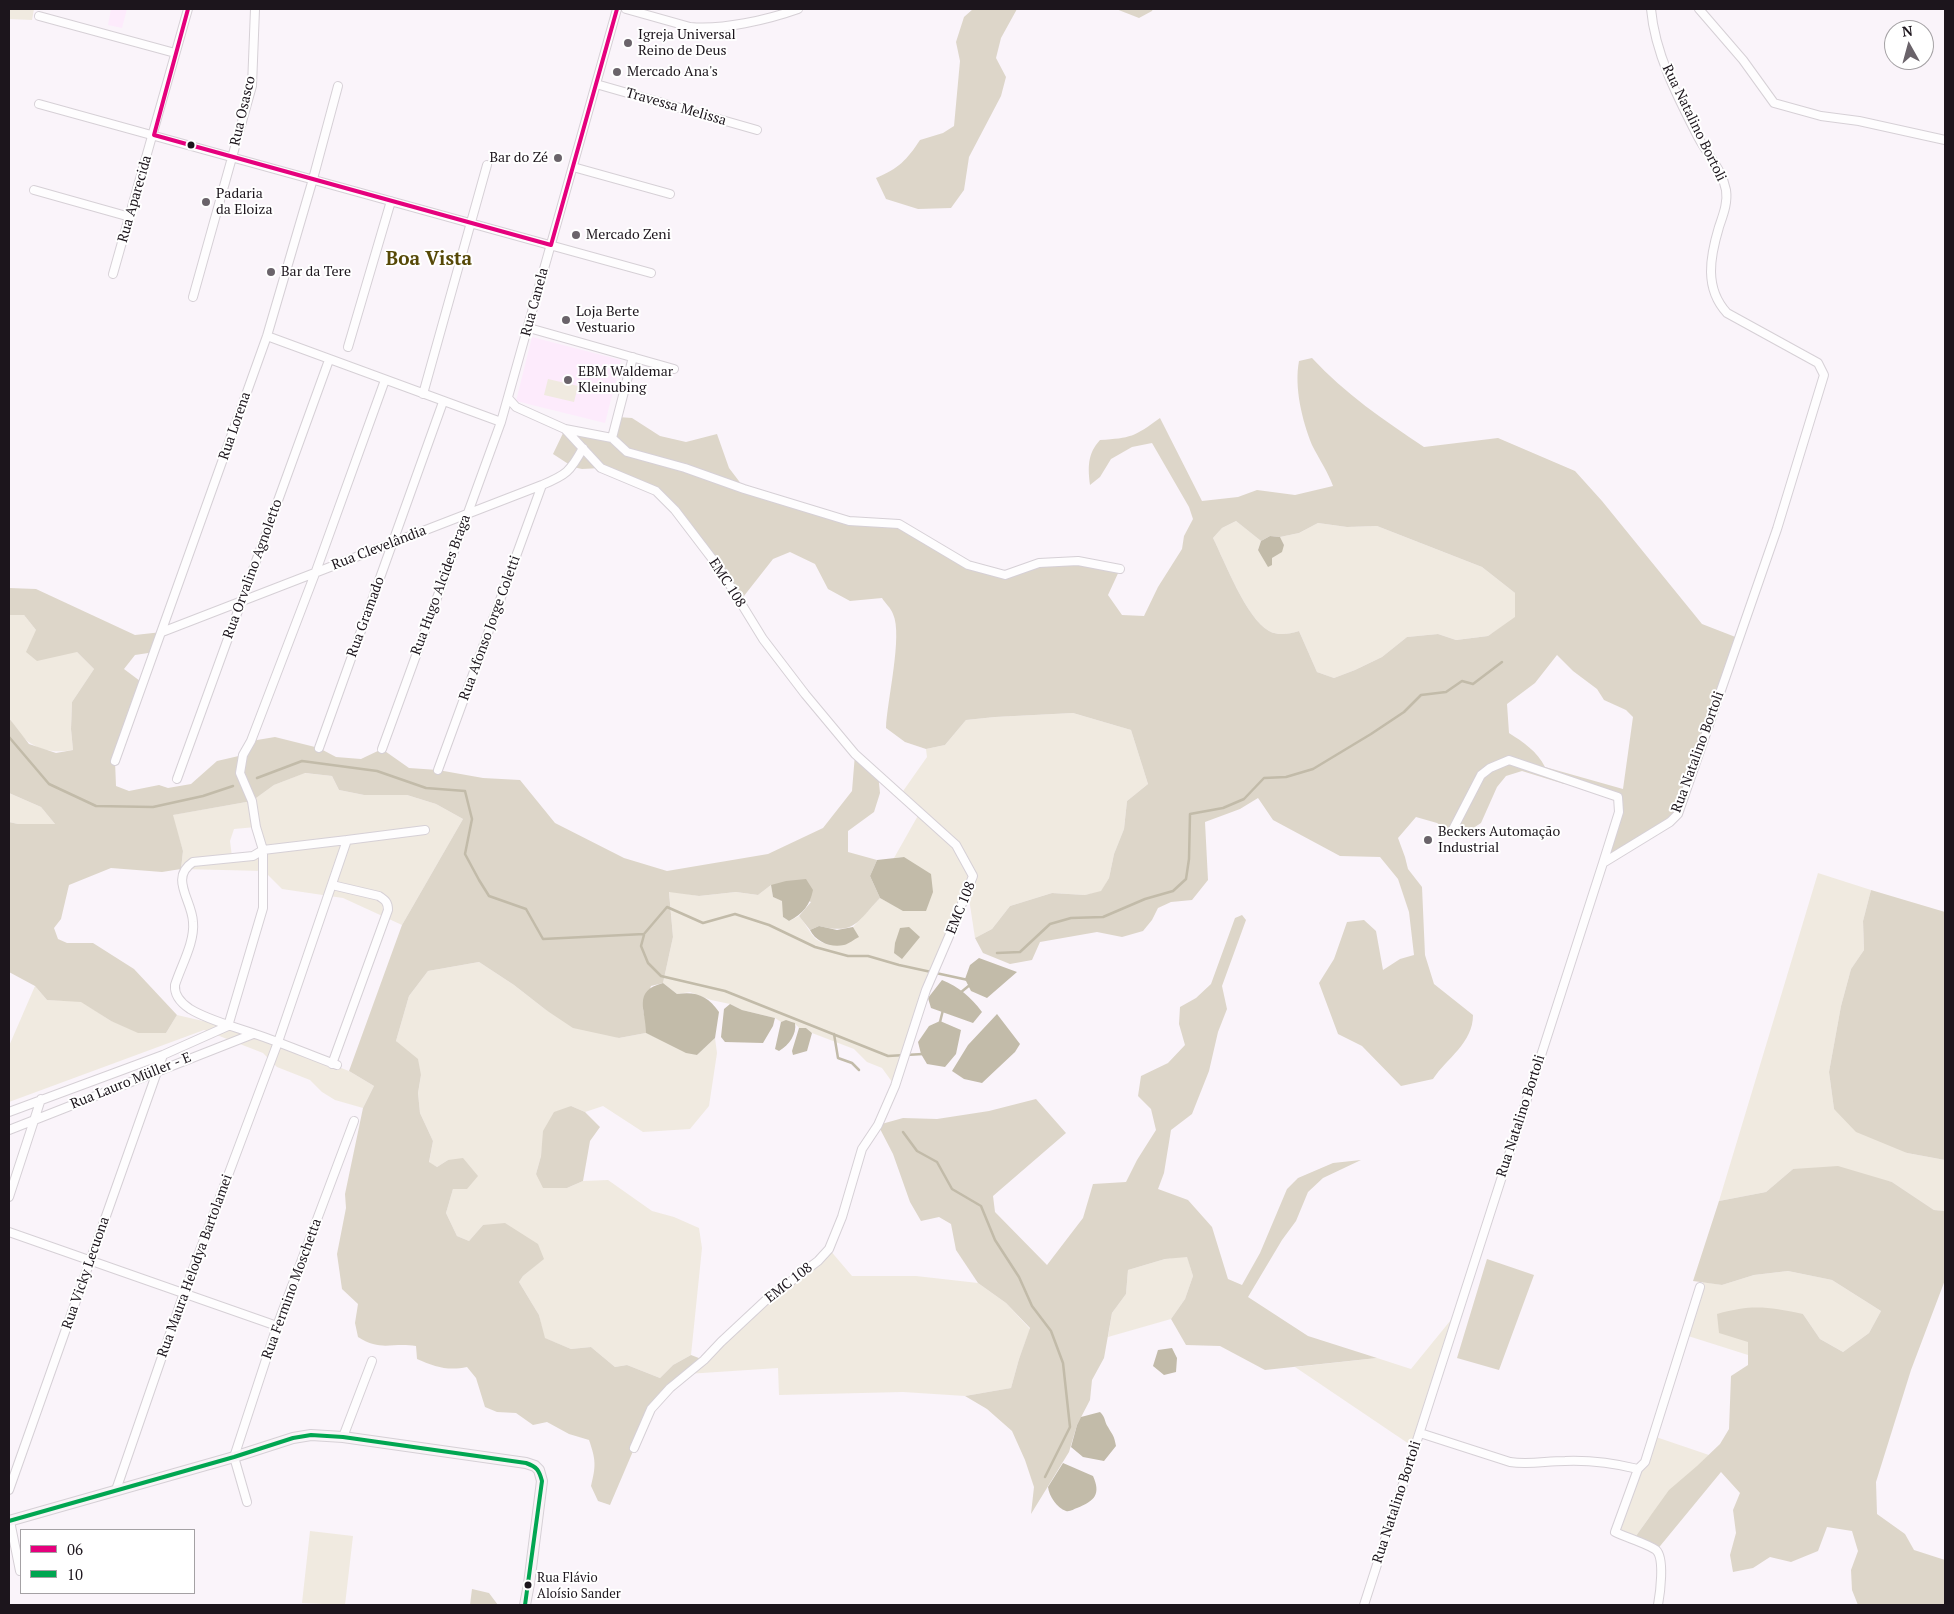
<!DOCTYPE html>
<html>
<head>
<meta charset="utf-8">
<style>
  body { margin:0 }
  #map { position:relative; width:1954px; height:1614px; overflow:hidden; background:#faf4fa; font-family:"PT Serif",serif }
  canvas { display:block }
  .frame { position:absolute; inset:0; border:10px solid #1c151c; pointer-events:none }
  .legend { position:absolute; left:20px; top:1529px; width:175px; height:65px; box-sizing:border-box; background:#fff; border:1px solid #a4a1a4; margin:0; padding:6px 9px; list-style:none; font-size:15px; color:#1c151c }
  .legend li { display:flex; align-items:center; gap:10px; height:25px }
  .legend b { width:25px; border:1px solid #a4a1a4 }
  .north { position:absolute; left:1884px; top:20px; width:50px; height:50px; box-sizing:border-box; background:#fff; border:1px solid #a4a1a4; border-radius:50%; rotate:353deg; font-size:14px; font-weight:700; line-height:20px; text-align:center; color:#1c151c }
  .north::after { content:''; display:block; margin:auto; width:18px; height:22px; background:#6a636a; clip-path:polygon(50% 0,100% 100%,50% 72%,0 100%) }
</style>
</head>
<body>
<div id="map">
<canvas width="1954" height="1614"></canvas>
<div class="frame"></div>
<ul class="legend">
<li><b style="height:6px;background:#e5007d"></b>06</li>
<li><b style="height:6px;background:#00a651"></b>10</li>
</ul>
<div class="north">N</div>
</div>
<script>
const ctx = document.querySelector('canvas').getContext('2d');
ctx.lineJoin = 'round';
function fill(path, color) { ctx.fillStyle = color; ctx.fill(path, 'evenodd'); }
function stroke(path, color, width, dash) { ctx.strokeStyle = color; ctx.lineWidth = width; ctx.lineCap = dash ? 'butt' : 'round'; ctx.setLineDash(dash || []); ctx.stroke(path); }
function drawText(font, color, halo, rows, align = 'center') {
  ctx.font = font + ' "PT Serif",serif'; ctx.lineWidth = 4; ctx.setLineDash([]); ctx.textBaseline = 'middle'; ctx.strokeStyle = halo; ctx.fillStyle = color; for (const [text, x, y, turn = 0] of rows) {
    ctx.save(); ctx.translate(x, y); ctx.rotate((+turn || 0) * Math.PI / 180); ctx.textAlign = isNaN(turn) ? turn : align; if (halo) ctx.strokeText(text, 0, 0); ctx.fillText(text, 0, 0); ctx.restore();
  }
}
fill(new Path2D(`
  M111,9h16l-5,19 -14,-3z
  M532,337l89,23 -16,63 -89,-22z`), '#fdebfc');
fill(new Path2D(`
  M9,9h25l-2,11 -23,-1z
  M548,379l30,7 -4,16 -30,-7z
  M1236,521l25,20 -3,9 14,8 12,-13 -4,-8 19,-4 19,-10 29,4 30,-1 105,41 33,26 1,25 -28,18 -32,4 -18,-6 -31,3 -25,20 -27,13 -21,8 -17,-6 -18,-41c-10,3 -21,5 -30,0 -23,-13 -44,-69 -56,-93l9,-10z
  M9,615h15l12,15 41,22 17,17 -22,33 -1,27 2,21c-28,5 -49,-4 -63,-31 -4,-8 -1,-89 -1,-104z
  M1073,713l58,17 17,54 -21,17 -3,28 -10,25 -5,24 -8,14 -16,3 -33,-2 -42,13 -18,23 -17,9 -7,-46 -18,42 -55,152 -13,-18 -15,-6 -13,-13 -42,-16 -6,-5h-7c-5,-6 -10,-9 -18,-6l-6,-4 -33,-8 -12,-6 -19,-4 -21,-8 -13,2 -14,-11 10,-46 -4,-46 30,5 37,-4 22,3 13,-10 2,12 10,4v16l6,4 10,-5c5,5 12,19 17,23 13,10 29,5 42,-2l-5,-10 27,-29 23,12 1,-53 -10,1 26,-46 -19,-18 26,-37 -1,-8 19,-4 21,-25 29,-3z
  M304,773l28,3 7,14 25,5h43l29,9 27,15 -61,106 -59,-27 -61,-9 -18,-18 -83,-2 2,-18 -11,-36 80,-14 22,-16zM256,827l7,31 -20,2 -11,-3 -2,-16 4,-12z
  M9,793l32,14 14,17h-37l-9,-2z
  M1818,873l53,17 -8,31 1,29 -13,19 -10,37 -12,66 5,37 73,44 38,7v51l-11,-1 -42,-28 -99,-13 -27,23 -47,9z
  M479,962l35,23 32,25 73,28 27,-5 51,22 18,-17 2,15 -8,53 -19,23 -47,3 -40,-26 -18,6 -14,-6 -27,25 -3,25 -5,18 31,14 16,-7 25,-1 44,31 22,6 25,11 3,20 -11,107 -18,10 -13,13 -33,-13 -12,2 -24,-20 -20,2 -27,-11 -5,-23 -20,-33 4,-6 20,-17 -60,-34 -14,16 -12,-5 -11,-23 7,-24h14l-19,-29 -11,7 -8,-4 4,-22 -13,-28 -2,-20 3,-18 -25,-34 13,-45 19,-25z
  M35,986l12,14 34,1 30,20 55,12 11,-18 65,15 107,41 25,15 -11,22 -28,-8 -13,-8 -12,-12 -33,-13 -14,-14 -59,-23 -195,72v-56z
  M829,1249l23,27h64l62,7 28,20 24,26 -11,30 -8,29 -46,8 -62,-4 -124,3 -1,-27 -91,6 34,-32z
  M1187,1256l6,20 -8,23 -14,20 -63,18 4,-24 14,-19 2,-24 37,-11z
  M1788,1271l44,9 49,31 -12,22 -26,19 -23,-13 -17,-25 -55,28v13l-63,-20 15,-48 3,-5 19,3 32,-10z
  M1459,1310l-44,138 -120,-81 82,-9 34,11z
  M1653,1436l56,19 -61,64 -15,21 -18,-8z
  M310,1531l43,5 -8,69 -43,-2z`), '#f0eae0');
fill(new Path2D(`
  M973,9h44l-16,29 -5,20 10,19 -5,19 -32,61 -5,33 -13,18 -33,1 -32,-10 -10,-21c22,-9 31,-18 44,-38l23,-7 11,-7 6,-65 -4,-19 8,-25z
  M1116,9h37l-1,2 -13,7z
  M1312,358c33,36 72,62 112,89l74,-9 77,33 27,30 100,123 36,14 -60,176 -75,49 16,-51 -1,-15 -36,-12 -18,-1 -42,-13 -16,5 -9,11 -16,36 -23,15 -21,-15 -21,-6 -18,21 7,19 3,12 14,18 3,68 9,29 39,31c0,28 -26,43 -40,64l-32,7 -39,-40 -24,-12 -19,-51 15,-24 13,-37 17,-2 12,11 7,39 17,-11 14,-4 -5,-43 -11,-33 -18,-22 -40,-1 -67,-36 -15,-22 -18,11 -35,13 3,58 -16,20 -21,2 -13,6 -6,12 -9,11 -21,6 -25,-5 -57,10 -8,18 -22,4 -27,-11 -8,-15 17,-9 18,-23 42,-13 33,2 16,-4 8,-13 5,-24 10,-25 3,-28 21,-17 -17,-54 -58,-17 -78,4 -29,3 -21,25 -19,4 -21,-7 -19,-14c1,-27 17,-93 7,-114 -2,-6 -8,-11 -11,-16l-32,3 -22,-12 -13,-25 -25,-12 -17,7 -33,42 -84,-110 -55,-23 -19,1 -9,-2 -20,-13 12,-25 47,9 6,-21 14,1 28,18 26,6 31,-8 12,34 16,21 104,32 50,3 69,41 37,10 34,-12 39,-2 42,8 -12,26 14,20 22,1 14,-29 24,-38 2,-13 9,-17 -4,-12 -37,-64 -20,4 -21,12 -11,18 -10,8c-2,-17 -3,-31 10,-45 31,-2 34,-3 60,-22l42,83 36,-4 19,-7 38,5 38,-9c-5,-14 -14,-27 -21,-41 -10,-25 -18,-58 -13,-84zM1236,521l25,20 9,-5 10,1 19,-4 19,-10 29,4 30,-1 105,41 33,26v24l-27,19 -32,4 -18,-6 -31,3 -25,20 -27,13 -21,8 -17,-6 -18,-41c-10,3 -21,5 -30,0 -23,-13 -44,-69 -56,-93l9,-10zM1557,655l16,16 24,18 7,11 22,10 7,7 -10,72 -78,-22c-8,-16 -22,-25 -36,-34l-2,-29 28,-21z
  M9,588l27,1 99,46 27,-3 -7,20 -20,3 -11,14 20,15 -29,77 1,25 13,5 30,-6 9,3 23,-4 26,-23 26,-6 8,-14 24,-4 44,11 17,9 25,2 21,-10 27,19 29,2 45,8 37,2 35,43 69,35 43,13 101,-17 55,-26 29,-37 3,-37 23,19 2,20 -6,19 -26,19v21l29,8 -7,16 10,22c-23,24 -25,37 -61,28l-9,4 -11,-14 12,-14 -40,-17 -13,10 -22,-3 -37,4 -30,-4 4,45 -10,46 -12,3 -8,24 3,12v11l-27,5 -46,-10 -27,-18 -32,-25 -35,-23 -51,9 -19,25 -13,45 22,18 3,16 -3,18 2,20 13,28 -4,21 8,5 11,-7 15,-2 15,18 -11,13h-14l-7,24 11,23 12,5 14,-16 22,-2 33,21 6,15 -21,17 -4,6 20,33 6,23 26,11 20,-2 24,20 12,-2 33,13 13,-13 18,-10 13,5 -53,49 -41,96 -12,-4 -7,-15c5,-20 5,-26 -2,-46l-20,-6 -22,-12 -14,3 -17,-12 -19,-1 -12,-5 -9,-29 -9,-11c-19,4 -32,0 -50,-8l-1,-13c-25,-4 -34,6 -58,-9l-3,-14 3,-19 -16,-15 -5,-35 9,-46 -1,-14 18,-86 11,-22 -25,-15 53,-146 61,-106 -27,-15 -29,-9h-43l-25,-5 -7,-14 -27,-3 -31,12 -22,16 -79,14 10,36 -2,18 -19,3 -51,-4 -42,17 -8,34 -7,9 4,11 9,4h26l41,26 43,46 -11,18h-28l-27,-12 -30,-19 -34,-2 -12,-14 -26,-14v-150l9,2h37l-14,-17 -32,-14v-75l20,26 27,9 17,-3 -2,-21 1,-27 22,-33 -17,-17 -40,9 -11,-9 10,-22 -12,-15h-15z
  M1871,890l74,22v248l-38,-7 -51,-21 -22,-23 -5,-37 12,-66 10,-37 13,-19 -1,-29z
  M1242,915l4,5 -24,66 5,23 -9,23 -9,39 -17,43 -21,16 -7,43 -6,16 30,11 24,27 16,52 14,6 18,-32 27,-64 11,-11 35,-15 28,-3 -38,18 -15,14 -12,29 -14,19 -34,57 60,39 69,22 -112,12 -45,-24 -34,-1 -15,-26 14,-20 8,-23 -6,-19 -22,2 -37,11 -2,24 -14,19 -8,45 -12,22 -2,20 -13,25 -8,27 -38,62 3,-27 -9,-27 -13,-29 -25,-22 -22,-13 46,-8 8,-29 11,-31 -24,-25 -28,-20 -22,-33 -5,-26 -12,-7 -18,4 -11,-19 -17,-48 -15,-29 25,-7 34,1 52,-8 47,-12 30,34 -73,63 2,16 52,53 36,-47 10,-34 33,-2 11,-22 19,-30 -5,-21 -13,-13 3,-20 27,-13 17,-18 -6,-21 1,-17 16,-9 15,-14 24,-66z
  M571,1106l14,6 15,15 -10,14 -7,40 -16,7h-24l-7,-14 5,-18 2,-25 11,-19z
  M1838,1166l54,16 42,28 11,1v69l-34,90 -35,112 1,32 28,20 9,16 31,10v45h-87l-6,-15 -1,-20 7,-19 -6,-20 -25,-4 -9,24 -27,11 -21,-5 -17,11 -20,4 -3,-17 6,-22 -3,-23 7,-17 -19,-21 -65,79 -23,-11 36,-50 28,-24 23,-22 9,-15 2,-53 17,-11v-23l-29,-9 -2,-19c36,-10 51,-7 86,0l17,25 23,13 26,-19 12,-22 -49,-31 -44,-9 -34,4 -32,10 -29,-4 26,-80 47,-9 27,-23z
  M1487,1259l47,16 -35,95 -42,-12z
  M472,1589l17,4 9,12h-28z`), '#ddd6c9');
fill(new Path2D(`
  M1270,536l10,1 4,8 -2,7 -10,6v7l-4,2 -10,-17 3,-9z
  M904,857l27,17 2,18 -7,19h-23l-23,-13 -10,-22 7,-16z
  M806,879l7,11c-3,15 -10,24 -24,31l-6,-4 -1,-16 -9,-4 -2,-12 15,-4z
  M819,926l18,4 16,-3 6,10c-5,2 -10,7 -15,8 -13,3 -28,-3 -34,-15z
  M909,927l11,10 -18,22 -8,-6 1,-10 5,-15z
  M979,958l38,14 -30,26 -16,-7 -6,-12 5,-14z
  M942,980c17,7 29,17 40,32l-9,11 -42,-15 -3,-10z
  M663,983l14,11c19,-3 31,2 42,18l-4,26 -18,17 -11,-2 -40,-20c0,-23 -14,-42 17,-50z
  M730,1004l12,6 33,8 -2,8 -10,17 -38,-1 -4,-5 3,-28z
  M997,1014l23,30 -5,8 -33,31 -18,-4 -12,-8 16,-26z
  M786,1020l9,3c2,11 -6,22 -16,28l-4,-2 6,-27z
  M940,1021l21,9 -5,24 -11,13 -18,-3 -6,-10 -3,-12 11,-16z
  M799,1028h7l6,5 -5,18 -14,4 -1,-4z
  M1172,1348l5,10 -1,14 -12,3 -11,-9 5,-16z
  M1100,1412c6,6 4,9 8,15 5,9 6,8 8,19l-12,15 -21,-4 -12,-10 6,-22 4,-8z
  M1063,1463l30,13c8,18 2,25 -16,32 -3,1 -7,4 -11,3 -9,-3 -17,-15 -18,-24z`), '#c2bba9');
stroke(new Path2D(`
  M9,737l40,47 47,22 57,1 50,-11 30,-10
  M257,778l45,-17 75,10 49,17 39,3 7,28 -7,35 14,26 10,16 37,13 17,30 101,-5 23,-27 36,16 32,-9 34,11 46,22 33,9h20l31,9 69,15
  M644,935l-3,11 7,17 13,13 64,15 163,65 35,-2
  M997,953l23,-1 30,-28 21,-6 32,-1 42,-18 28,-8 13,-12 3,-20 1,-45 33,-6 21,-9 20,-21 22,-1 27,-8 58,-35 33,-22 17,-17 25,-3 16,-11 11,3 29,-22
  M960,993l11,-9
  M940,1022l3,-12
  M834,1034l4,24 14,5 7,7
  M903,1132l14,19 20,11 15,27 29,17 14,34 24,37 13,29 19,25 12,32 7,64 -25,50`), '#c2bba9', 2.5);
const street = new Path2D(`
  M626,9l64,18c33,3 77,-7 108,-18
  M1699,9l44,51 31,43 47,13 38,5 86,19
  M39,16l136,37
  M596,84l161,46
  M39,104l612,169
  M573,167l97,27
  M34,190l96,27
  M113,274l75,-265
  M193,297l59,-211 3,-77
  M529,328l145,41
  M267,336l234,86
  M348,347l43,-146
  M423,394l64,-229
  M508,398l8,9 49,22 47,9 15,14 58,16 59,21 105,32 50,3 69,41 37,10 34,-12 39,-2 42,8
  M565,429l36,39 55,23 19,19 45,59 43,70 42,55 50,60 101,91 17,31 -23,58 -24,56 -31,96 -17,39 -16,24 -20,68 -13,32 -11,12 -52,39 -45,42 -17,18 -34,28 -19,21 -17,39
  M612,438l21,-81
  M162,632l380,-147c24,-10 28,-13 41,-37
  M319,748l124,-346
  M382,749l119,-327 116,-413
  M115,761l152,-425 46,-157 25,-93
  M438,770l104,-285
  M177,779l152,-419
  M1451,833l30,-58 9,-7 19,-8 109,37 1,15 -16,51
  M347,840l78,-10
  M332,885l47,11c6,4 9,6 9,14l-56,154
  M9,1112l154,-57 65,-29 35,-118v-58l-7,-23 -4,-26 -12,-28 3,-18 8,-14 65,-170 69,-191
  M9,1130l244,-96
  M9,1197l32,-98
  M9,1232l268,94
  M1420,1433l90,29c19,3 36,-1 55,-1 25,-1 48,2 73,8l-23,63c10,5 33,12 41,18 9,8 4,44 2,55
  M343,1437l29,-76
  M1638,1469l7,-7 55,-175
  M9,1490l154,-435
  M116,1490l68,-197 94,-251 69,-202 -84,10 -10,6 -60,6c-24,16 -1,38 0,60 2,20 -12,44 -18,63 -1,11 6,18 15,24 20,12 43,17 65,25 27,9 55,21 82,31
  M247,1502l-13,-45 43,-131 77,-205
  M10,1521l10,50
  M1364,1605l239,-742 67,-41 8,-8 99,-285 47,-154 -6,-12 -91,-50c-23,-25 -17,-56 -8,-86 4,-12 9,-24 7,-37 -4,-21 -18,-34 -28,-53 -20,-39 -43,-83 -47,-128`);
const secondary = new Path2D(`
  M9,1521l225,-64 59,-19 18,-3 32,2 183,26 9,3 4,4 3,11 -13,103 -4,21`);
stroke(street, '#d6d0d6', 10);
stroke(secondary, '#d6d0d6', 12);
stroke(street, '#fefdfe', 8);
stroke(secondary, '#f8f4f7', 10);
stroke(new Path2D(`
  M188,9l-34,126 397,110 66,-236`), '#e5007d', 4);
stroke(new Path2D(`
  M9,1521l225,-64 59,-19 18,-3 32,2 183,26c11,4 13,7 16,18l-17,124`), '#00a651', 4);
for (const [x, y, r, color] of [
  [628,43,5,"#6a636a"],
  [617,72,5,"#6a636a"],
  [191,145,4.5,"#1c151c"],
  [558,158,5,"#6a636a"],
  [206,202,5,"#6a636a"],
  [576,235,5,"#6a636a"],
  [271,272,5,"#6a636a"],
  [566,320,5,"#6a636a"],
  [568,380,5,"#6a636a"],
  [1428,840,5,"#6a636a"],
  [528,1585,4.5,"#1c151c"]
]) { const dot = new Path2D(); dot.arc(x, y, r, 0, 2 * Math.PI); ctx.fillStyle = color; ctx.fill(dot); stroke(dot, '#fff', 2); }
drawText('13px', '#1c151c', '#fff', [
  ["Rua Flávio",537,1578],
  ["Aloísio Sander",537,1594]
], 'left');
drawText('14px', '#1c151c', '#fff', [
  ["Igreja Universal",638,35],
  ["Reino de Deus",638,51],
  ["Mercado Ana's",627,72],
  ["Bar do Zé",548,158,"right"],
  ["Padaria",216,194],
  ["da Eloiza",216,210],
  ["Mercado Zeni",586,235],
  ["Bar da Tere",281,272],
  ["Loja Berte",576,312],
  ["Vestuario",576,328],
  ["EBM Waldemar",578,372],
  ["Kleinubing",578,388],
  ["Beckers Automação",1438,832],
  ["Industrial",1438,848]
], 'left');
drawText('14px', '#1c151c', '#fff', [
  ["Travessa Melissa",676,107,16],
  ["Rua Osasco",243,111,-77],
  ["Rua Natalino Bortoli",1694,123,64],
  ["Rua Aparecida",135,199,-74],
  ["Rua Canela",535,302,-75],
  ["Rua Lorena",235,426,-71],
  ["Rua Clevelândia",379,548,-21],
  ["Rua Orvalino Agnoletto",253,569,-70],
  ["EMC 108",727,583,57],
  ["Rua Hugo Alcides Braga",441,585,-70],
  ["Rua Gramado",366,617,-70],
  ["Rua Afonso Jorge Coletti",490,628,-70],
  ["Rua Natalino Bortoli",1698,752,-70],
  ["EMC 108",961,908,-68],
  ["Rua Lauro Müller - E",131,1081,-22],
  ["Rua Natalino Bortoli",1521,1116,-72],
  ["Rua Maura Helodya Bartolamei",195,1266,-70],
  ["Rua Vicky Lecuona",86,1273,-71],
  ["EMC 108",789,1283,-38],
  ["Rua Fermino Moschetta",292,1289,-70],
  ["Rua Natalino Bortoli",1397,1502,-72]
]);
drawText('bold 19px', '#564806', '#fff', [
  ["Boa Vista",429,260]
]);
</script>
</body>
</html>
